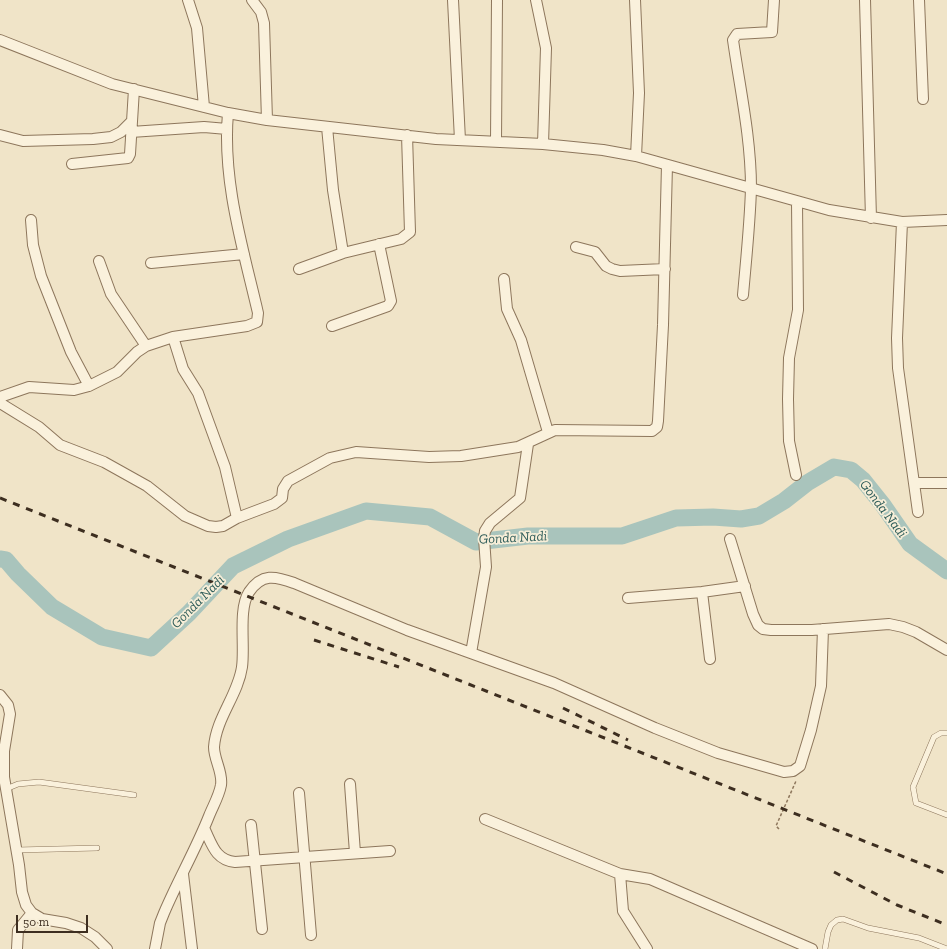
<!DOCTYPE html>
<html>
<head>
<meta charset="utf-8">
<style>
  body { margin:0 }
  #map { position:relative; width:947px; height:949px; overflow:hidden; background:#f0e4c8; font-family:"Zilla Slab",serif }
  canvas { display:block }
  .scale { position:absolute; left:16px; top:915px; width:72px; height:18px; box-sizing:border-box; border:2px solid #3d2e20; border-top:0; padding-left:5px; font-size:12px; line-height:14px; white-space:nowrap; color:#3d2e20; -webkit-text-stroke:3px #f7eed8; paint-order:stroke }
</style>
</head>
<body>
<div id="map">
<canvas width="947" height="949"></canvas>
<div class="scale">50 m</div>
</div>
<script>
const ctx = document.querySelector('canvas').getContext('2d');
ctx.lineJoin = 'round';
function stroke(path, color, width, dash) { ctx.strokeStyle = color; ctx.lineWidth = width; ctx.lineCap = dash ? 'butt' : 'round'; ctx.setLineDash(dash || []); ctx.stroke(path); }
function drawText(font, color, halo, rows, align = 'center') {
  ctx.font = font + ' "Zilla Slab",serif'; ctx.lineWidth = 3.5; ctx.setLineDash([]); ctx.textBaseline = 'middle'; ctx.strokeStyle = halo; ctx.fillStyle = color; for (const [text, x, y, turn = 0] of rows) {
    ctx.save(); ctx.translate(x, y); ctx.rotate((+turn || 0) * Math.PI / 180); ctx.textAlign = isNaN(turn) ? turn : align; if (halo) ctx.strokeText(text, 0, 0); ctx.fillText(text, 0, 0); ctx.restore();
  }
}
stroke(new Path2D(`
  M0,559l6,1 12,14 34,33 50,30 49,11 38,-35 44,-47 55,-27 78,-28 64,6 46,25 52,-6h94l54,-18 37,-1 28,2 18,-3 25,-15 23,-18 27,-16 17,3 12,10 20,25 27,39 37,27`), '#a9c4bc', 17);
const lane = new Path2D(`
  M947,733h-6l-7,4 -21,50 3,16 31,12
  M6,789l12,-5 21,-2 95,13
  M17,850l80,-2
  M825,949l3,-17 3,-7 6,-5 6,-1 25,9 51,10 28,11`);
const street = new Path2D(`
  M188,0l9,28 7,79
  M252,0l9,12 3,11 3,97
  M453,0l7,140
  M536,0l10,48 -3,96
  M635,0l4,93 -3,63
  M865,0l6,218
  M919,0l4,99
  M0,40l112,44 116,29 39,7 169,19 107,5 60,6 33,6 193,54 73,12 45,-2
  M327,127l6,63 10,63
  M131,132l73,-5 23,2
  M0,135l23,6 70,-2 18,-2 10,-5 11,-11
  M496,142l1,-142
  M72,164l56,-6 2,-4 4,-65
  M31,220l2,25 8,31 30,76 18,34
  M902,222l-5,116 1,30 20,144
  M576,247l19,5 11,14 6,3 8,2 45,-2
  M99,261l12,33 35,52
  M151,263l93,-9
  M299,269l44,-16 58,-14 9,-7 -3,-97
  M504,279l3,30 14,31 27,92
  M743,295c3,-35 7,-71 8,-107 0,-50 -11,-99 -18,-148l4,-6 35,-2 2,-32
  M332,326l56,-20 3,-5 -12,-57
  M173,337l10,32 15,24 19,52 8,22 12,51
  M0,397l29,-10 45,3 15,-4 28,-14 20,-20 9,-6 27,-9 74,-11 10,-4 1,-9c-15,-65 -36,-132 -30,-200
  M0,403l39,24 21,18 44,17 43,24 38,30 23,10 8,1 7,-1 14,-8 37,-14 8,-6 1,-9 5,-8 42,-23 26,-6 73,5 32,-1 57,-9 37,-17 97,1 5,-4 1,-6 5,-96 4,-160
  M796,475l-7,-34 -1,-42 1,-41 9,-48 -1,-108
  M914,483h33
  M730,539l23,75 5,11 5,4 8,1h41l77,-6 14,3 13,5 31,18
  M702,592l8,67
  M628,598l74,-6 43,-6
  M471,653l15,-86 -2,-29 1,-7 5,-8 30,-25 8,-54
  M0,695l8,10 2,9 -6,37v26l15,88 3,27 4,13 6,8 10,6 24,4 15,5 14,9 12,12
  M350,784l5,69
  M299,793l12,142
  M485,819l135,55 30,5 162,70
  M251,825l11,104
  M204,828c8,16 11,32 31,34l155,-11
  M183,874l9,75
  M620,874l3,37 24,38
  M17,949l1,-19 14,-17
  M155,949l5,-26 4,-10c14,-33 32,-64 45,-97 4,-10 10,-20 12,-31 2,-13 -7,-25 -7,-38 2,-29 24,-52 28,-80 3,-21 -4,-58 7,-75 13,-19 26,-16 45,-9l113,47 147,53 101,45 63,25 66,19 9,-1 7,-5 11,-36 10,-44 2,-57`);
stroke(lane, '#8d765c', 6);
stroke(street, '#8d765c', 12);
stroke(new Path2D(`
  M779,829l-3,-3 20,-45`), '#8d765c', 1.5, [3, 2]);
stroke(lane, '#faf1dc', 5);
stroke(street, '#faf1dc', 10);
stroke(new Path2D(`
  M0,498l947,376
  M314,640l85,27
  M563,708l65,32
  M834,872l63,33 50,20`), '#3d2e20', 3, [7, 7]);
drawText('italic 14px', '#2f5d5a', '#f7eed8', [
  ["Gonda Nadi",883,509,53],
  ["Gonda Nadi",513,538,-3],
  ["Gonda Nadi",198,602,-45]
]);
</script>
</body>
</html>
